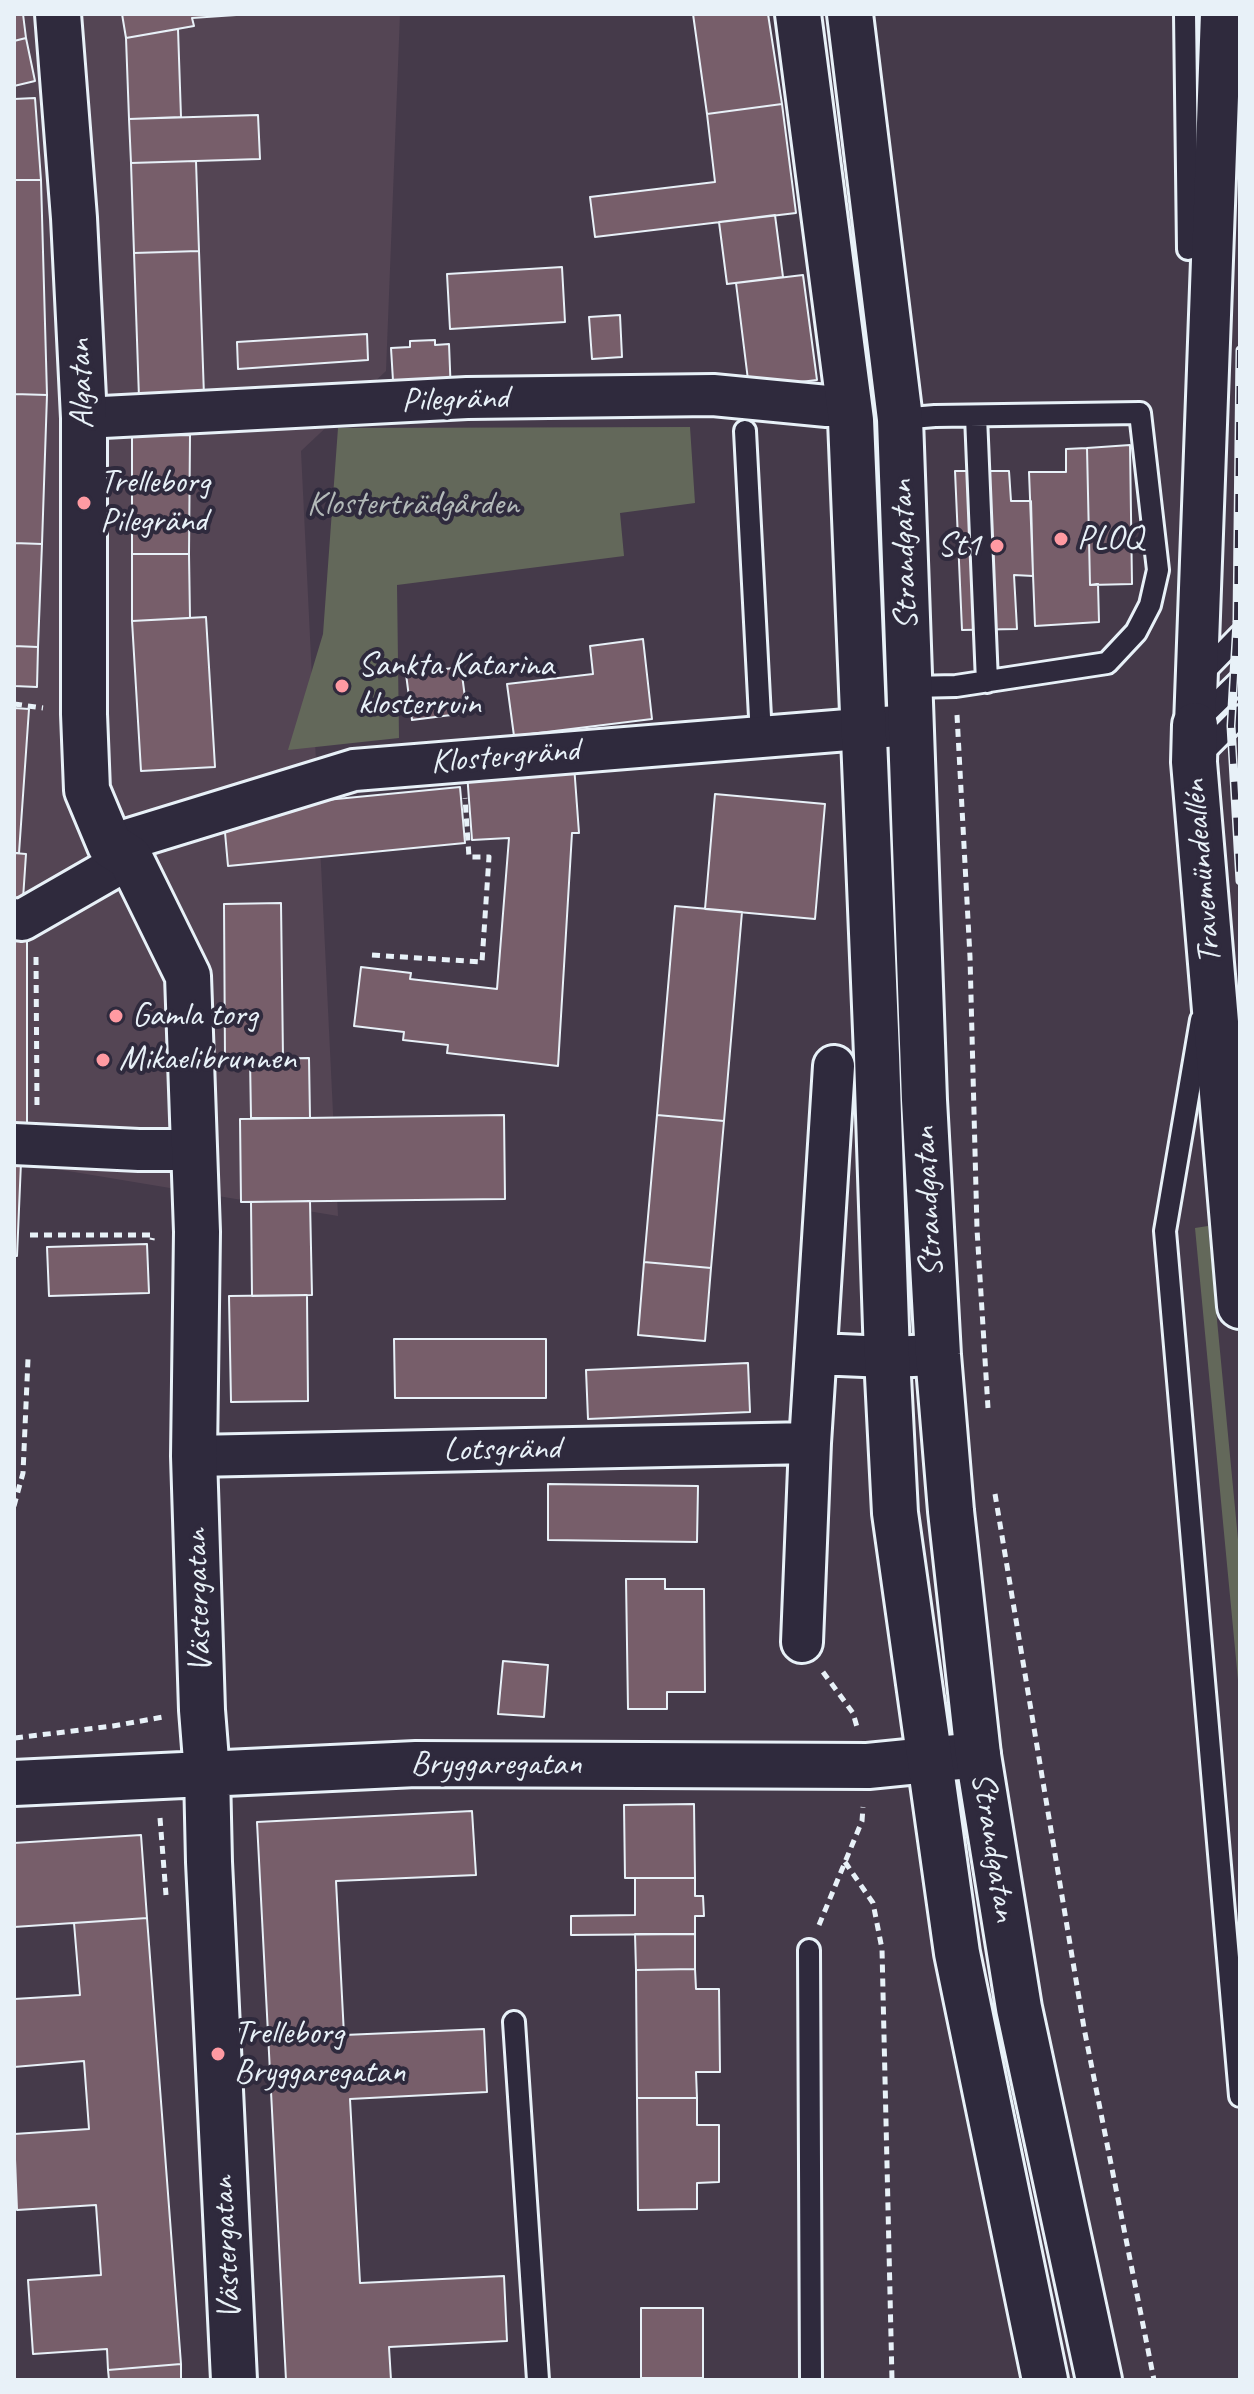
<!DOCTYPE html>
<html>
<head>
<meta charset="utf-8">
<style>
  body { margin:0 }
  #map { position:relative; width:1254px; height:2394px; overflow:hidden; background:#453a4a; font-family:Caveat,sans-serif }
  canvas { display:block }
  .frame { position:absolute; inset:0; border:16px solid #e8f1f8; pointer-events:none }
</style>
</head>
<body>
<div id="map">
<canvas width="1254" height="2394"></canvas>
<div class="frame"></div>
</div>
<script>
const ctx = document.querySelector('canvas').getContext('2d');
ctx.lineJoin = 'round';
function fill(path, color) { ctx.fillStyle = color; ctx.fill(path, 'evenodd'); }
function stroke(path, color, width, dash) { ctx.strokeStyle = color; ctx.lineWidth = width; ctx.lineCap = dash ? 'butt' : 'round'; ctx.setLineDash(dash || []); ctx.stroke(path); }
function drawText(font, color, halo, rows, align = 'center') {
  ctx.font = font + ' Caveat,sans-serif'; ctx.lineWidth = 8; ctx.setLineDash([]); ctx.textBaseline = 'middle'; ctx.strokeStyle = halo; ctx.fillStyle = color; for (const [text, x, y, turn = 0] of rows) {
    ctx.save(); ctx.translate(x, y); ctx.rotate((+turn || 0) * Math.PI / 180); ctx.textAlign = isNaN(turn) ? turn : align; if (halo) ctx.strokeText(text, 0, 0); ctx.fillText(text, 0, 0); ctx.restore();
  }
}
fill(new Path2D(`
  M14,14h386l-14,357 -85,80 37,765 -324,-54z`), '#544554');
fill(new Path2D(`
  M690,427l5,76 -75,10 4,43 -227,29 2,153 -111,12 35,-116 15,-206z
  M1208,1226l32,334v141l-45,-473z`), '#63685a');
const building = new Path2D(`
  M14,14h9l3,24 -12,3z
  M122,14h129l-59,4 2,8 -68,12z
  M693,14h75l14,90 -75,10z
  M178,29l3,88 -52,2 -3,-81z
  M26,38l9,43 -21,5v-45z
  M35,98l6,82h-27v-81z
  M782,104l14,109 -201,24 -5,-40 125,-15 -8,-68z
  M258,115l2,44 -129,4 -2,-44z
  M196,161l3,90 -65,2 -3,-90z
  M14,180h27l6,215 -33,-1z
  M775,215l8,62 -56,7 -8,-62z
  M199,251l5,145 -65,2 -5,-145z
  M562,267l3,55 -115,7 -3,-55z
  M803,275l14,105 -68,8 -13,-105z
  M620,315l2,42 -30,2 -3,-42z
  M367,334l1,26 -130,9 -1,-27z
  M435,340v5l14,-1 2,50 -57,3 -3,-49 19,-1v-6z
  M14,394l33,1 -5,149 -28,-1z
  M190,435l-1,119h-57v-118z
  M1130,445l2,139 -42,1 -3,-137z
  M1087,448l3,137 8,-1 1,38 -64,4 -6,-154h37v-23z
  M955,471h54l2,30h20l2,75 -19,-1 3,54 -55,1z
  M14,543l28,1 -4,103 -24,-1z
  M132,554h57l1,64 -58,3z
  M206,617l9,150 -74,4 -9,-150z
  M643,639l9,80 -138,17 -7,-52 86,-10 -3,-28z
  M14,646l24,1 -1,40 -23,-1z
  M461,667l6,46 -55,7 -6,-46z
  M14,708l15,1 -10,144h-5z
  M574,765l5,68h-7l-14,233 -111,-13 1,-8 -45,-5 1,-8 -50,-6 7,-59 50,6 -1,6 87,10 12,-151 -37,2 -5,-67z
  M460,787l5,56 -237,23 -5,-56z
  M715,794l110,10 -10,115 -110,-10z
  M14,853l12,1 -4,60 -8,-1z
  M281,903l2,155 -58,1 -1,-155z
  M675,906l67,6 -18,209 -67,-6z
  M14,933l13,2v193l-13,-1z
  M309,1058l1,60h-59l-1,-59z
  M504,1115l1,84 -264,3 -1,-83z
  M657,1115l67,6 -13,147 -67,-6z
  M14,1162h7l-4,94h-3z
  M310,1201l2,94 -60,1 -1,-94z
  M147,1244l2,49 -100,3 -2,-49z
  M644,1262l67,6 -6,73 -67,-6z
  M307,1295l1,106 -77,1 -2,-106z
  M394,1339h152v59h-151z
  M748,1363l2,49 -162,7 -2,-49z
  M548,1484l150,2 -1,56 -149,-2z
  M626,1579h39v10h39l1,103h-38v17h-39z
  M503,1661l45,4 -4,52 -46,-3z
  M694,1804l1,74h-70l-1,-73z
  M472,1811l4,64 -140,6 8,154 140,-6 3,63 -137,7 10,184 144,-7 3,65 -118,6 2,33h-105l-29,-558z
  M141,1835l6,83 -133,9v-84z
  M635,1878h60v18h8l1,20h-9v18l-124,1v-19l64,-1z
  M147,1918l34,446 -73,6 -1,-21 -74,5 -5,-74 73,-5 -5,-70 -79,5 -3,-76 75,-5 -5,-68 -70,6v-68l66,-4 -6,-72z
  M635,1934h60v35l-59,1z
  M695,1969l1,20h23l1,83h-24l1,26h-60l-1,-128z
  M637,2098h60v27h22v57l-22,1v26l-59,1z
  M641,2308h62v70h-62z
  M181,2364v16h-72l-1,-10z`);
fill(building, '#775e6a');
stroke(building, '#e8f1f8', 2);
const lane = new Path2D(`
  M1185,14l3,235
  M976,416l11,266
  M900,419l35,-3 205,-3 18,157 -8,35 -14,27 -29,31 -151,23 -45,1
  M745,431l16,305
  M1198,678l42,-43
  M1197,722l43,-42
  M1197,759l43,-43
  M1201,1020l-36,211 75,865
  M809,1950l2,430
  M514,2022l24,358`);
const street = new Path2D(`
  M84,418l383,-20 246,-3 114,11
  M1195,725l26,-711
  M110,845l244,-75 543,-44
  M14,919l8,1 108,-62
  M14,1144l125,6h55
  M817,1354l70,3 51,-2
  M194,1456l616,-13
  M802,1642l8,-199 24,-377`);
const secondary = new Path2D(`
  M58,14l16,204 10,200v296l3,76 23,55 20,13 58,118 9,256 -3,224 8,254 5,63 2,89 25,518
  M14,1783l402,-19 452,2 110,-11`);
const primary = new Path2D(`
  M798,14l53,406 26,635 10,302 8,156 62,440 88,427
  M850,14l50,405 24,681 14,255 13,156 27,244 41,253 80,372`);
const highway = new Path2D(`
  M1195,725l-1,37 46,544`);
stroke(lane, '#e8f1f8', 26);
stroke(street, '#e8f1f8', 46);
stroke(secondary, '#e8f1f8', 50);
stroke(primary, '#e8f1f8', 50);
stroke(highway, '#e8f1f8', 50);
stroke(new Path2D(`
  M14,704l29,4
  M957,715l13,242 7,272 11,179
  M372,955l110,7 7,-105h-20l-4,-59
  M36,957l1,150
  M30,1235h123l-1,5
  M995,1494l89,534 70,352
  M14,1506l9,-33 5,-114
  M823,1672l30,41 4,14
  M15,1738l98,-12 50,-9
  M160,1818l6,77
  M845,1862l28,41 9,46 10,431
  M819,1925l43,-104 1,-14`), '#e8f1f8', 5, [8, 6]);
stroke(lane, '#2f2a3d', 20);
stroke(street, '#2f2a3d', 40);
stroke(secondary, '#2f2a3d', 44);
stroke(primary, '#2f2a3d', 44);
stroke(highway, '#2f2a3d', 44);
const rail = new Path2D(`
  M1240,350l-3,272 -6,104 9,155`);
stroke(rail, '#e8f1f8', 9);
stroke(rail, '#2f2a3d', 6, [18]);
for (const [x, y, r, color] of [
  [84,503,8,"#ff9aa2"],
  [1061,539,8,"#ff9aa2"],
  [997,546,8,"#ff9aa2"],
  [342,686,8,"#ff9aa2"],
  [116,1016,8,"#ff9aa2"],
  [103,1060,8,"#ff9aa2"],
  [218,2054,8,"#ff9aa2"]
]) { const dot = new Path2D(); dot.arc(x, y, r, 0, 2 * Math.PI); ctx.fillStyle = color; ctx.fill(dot); stroke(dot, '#2f2a3d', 3); }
drawText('34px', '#e8f1f8', '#2f2a3d', [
  ["Algatan",82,384,-92],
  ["Pilegränd",455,400,-2],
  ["Strandgatan",905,555,-92],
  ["Klostergränd",505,757,-5],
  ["Travemündeallén",1203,872,-95],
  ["Strandgatan",929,1202,-93],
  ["Lotsgränd",502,1450,-1],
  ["Västergatan",199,1601,-92],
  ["Bryggaregatan",496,1765],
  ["Strandgatan",993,1847,81],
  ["Västergatan",227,2248,-93]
]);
drawText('34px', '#e8f1f8', '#2f2a3d', [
  ["Trelleborg",100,483],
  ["Pilegränd",100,522],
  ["PLOQ",1077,539],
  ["St1",981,546,"right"],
  ["Sankta Katarina",358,666],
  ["klosterruin",358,705],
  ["Gamla torg",132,1016],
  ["Mikaelibrunnen",119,1060],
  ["Trelleborg",234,2034],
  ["Bryggaregatan",234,2073]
], 'left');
drawText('34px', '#b3bab9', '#2f2a3d', [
  ["Klosterträdgården",413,505]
]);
</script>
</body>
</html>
